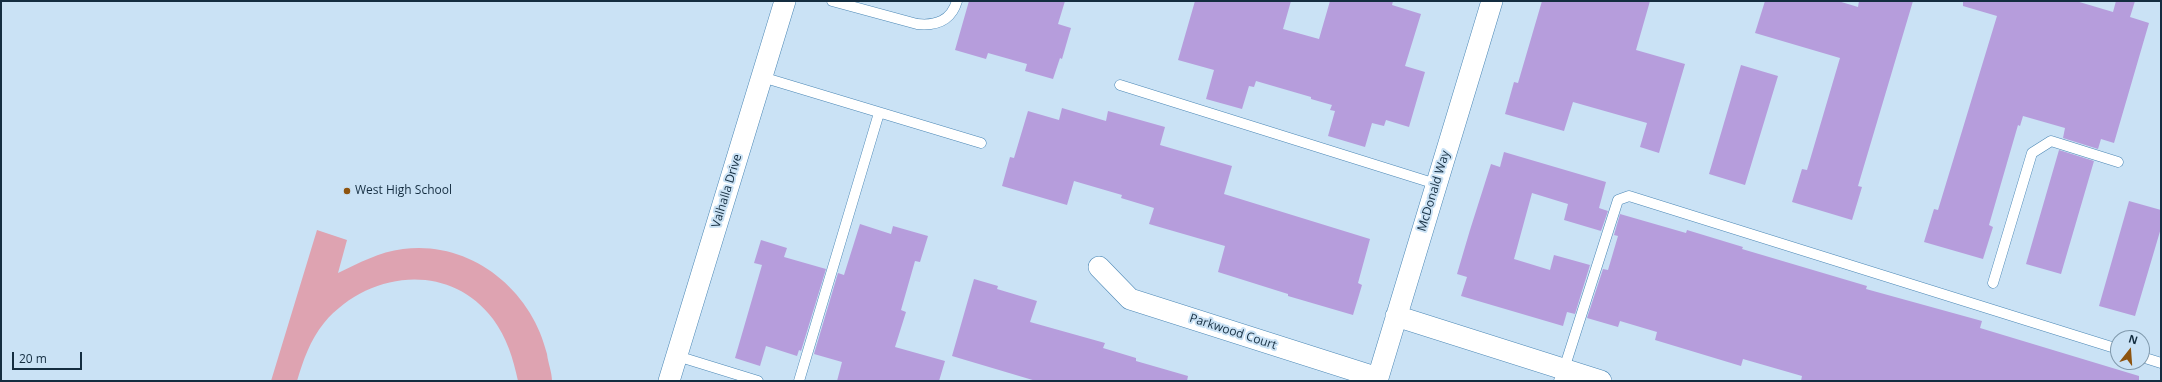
<!DOCTYPE html>
<html>
<head>
<meta charset="utf-8">
<style>
  body { margin:0 }
  #map { position:relative; width:2162px; height:382px; overflow:hidden; background:#cae2f5; font-family:"Open Sans",sans-serif }
  canvas { display:block }
  .frame { position:absolute; inset:0; border:2px solid #142d40; pointer-events:none }
  .north { position:absolute; left:2110px; top:330px; width:40px; height:40px; box-sizing:border-box; background:#cae2f5; border:1px solid #819aad; border-radius:50%; rotate:17deg; font-size:11px; font-weight:700; line-height:16px; text-align:center; color:#142d40 }
  .north::after { content:''; display:block; margin:auto; width:14px; height:18px; background:#8e540f; clip-path:polygon(50% 0,100% 100%,50% 72%,0 100%) }
  .scale { position:absolute; left:12px; top:352px; width:70px; height:18px; box-sizing:border-box; border:2px solid #142d40; border-top:0; padding-left:5px; font-size:12px; line-height:14px; white-space:nowrap; color:#142d40; -webkit-text-stroke:3px #cae2f5; paint-order:stroke }
</style>
</head>
<body>
<div id="map">
<canvas width="2162" height="382"></canvas>
<div class="frame"></div>
<div class="north">N</div>
<div class="scale">20 m</div>
</div>
<script>
const ctx = document.querySelector('canvas').getContext('2d');
ctx.lineJoin = 'round';
function fill(path, color) { ctx.fillStyle = color; ctx.fill(path, 'evenodd'); }
function stroke(path, color, width, dash) { ctx.strokeStyle = color; ctx.lineWidth = width; ctx.lineCap = dash ? 'butt' : 'round'; ctx.setLineDash(dash || []); ctx.stroke(path); }
function drawText(font, color, halo, rows, align = 'center') {
  ctx.font = font + ' "Open Sans",sans-serif'; ctx.lineWidth = 4; ctx.setLineDash([]); ctx.textBaseline = 'middle'; ctx.strokeStyle = halo; ctx.fillStyle = color; for (const [text, x, y, turn = 0] of rows) {
    ctx.save(); ctx.translate(x, y); ctx.rotate((+turn || 0) * Math.PI / 180); ctx.textAlign = isNaN(turn) ? turn : align; if (halo) ctx.strokeText(text, 0, 0); ctx.fillText(text, 0, 0); ctx.restore();
  }
}
fill(new Path2D(`
  M317,230l30,10 -9,33c21,-10 41,-21 65,-24 68,-9 129,41 144,105 1,9 5,18 5,27h-34c-5,-23 -11,-43 -25,-62 -44,-58 -125,-48 -169,4 -14,17 -21,38 -27,58h-26z`), '#dea3b1');
fill(new Path2D(`
  M969,1h96l-7,23 13,4 -9,31 -2,-1 -7,21 -28,-8 2,-7 -39,-11 -2,6 -31,-9z
  M1195,1h96l-8,28 36,10 11,-38h63l-1,4 29,9 -16,52 20,6 -16,55 -23,-7 -2,6 -12,-3 -7,24 -37,-11 7,-25 -5,-1 2,-5 -21,-6v-2l-55,-16 -2,6 -5,-1 -7,23 -36,-10 8,-29 -36,-10z
  M1542,1h108l-14,49 49,14 -26,89 -19,-6 7,-24 -74,-21 -9,29 -59,-17 9,-32 4,1z
  M1765,1h73l20,6 1,-6h54l-55,185 4,1 -10,33 -60,-18 10,-33 5,1 33,-112 -85,-25z
  M1963,1h113l37,11 3,-11h19l-5,16 19,6 -35,120 -13,-4 -3,10 -35,-11 2,-10 -42,-12 -3,10 -2,-1 -29,100 4,2 -10,32 -59,-17 10,-33 4,1 59,-194 -34,-10z
  M1741,65l37,11 -33,109 -36,-11z
  M1062,108l44,13 2,-10 57,16 -5,18 72,21 -8,28 146,45 -12,44 4,2 -9,30 -65,-19v-2l-70,-22 7,-26 -76,-22 5,-16 -33,-10 1,-3 -48,-14 -7,24 -65,-19 8,-29 4,1 14,-47 31,9z
  M2059,150l35,11 -33,113 -35,-10z
  M1504,152l102,30 -7,26 9,3 -7,20 -37,-11 4,-16 -36,-11 -18,66 36,11 4,-15 36,10 -15,49 -8,-2 -4,14 -102,-30 6,-19 -10,-3 13,-44 21,-66 9,3z
  M2129,201l32,9v18l-26,88 -36,-10z
  M1620,214l66,19 1,-3 56,17 -1,2 125,37 -1,3 116,32 -2,7 159,48v5h-338l1,-5 -59,-17 -2,7 -86,-26 2,-8 -37,-11 -2,6 -31,-9 16,-49 5,1 10,-34 -4,-1z
  M860,224l31,10 2,-8 35,10 -8,26 -5,-1 -14,49 5,2 -11,35 50,14 -6,20h-102l5,-19 -28,-8 24,-81 6,2z
  M761,240l26,8 -3,9 42,12 -25,82 -2,-1 -2,6 -31,-10 -6,20 -25,-8 27,-93 -8,-2z
  M974,279l24,7 -1,3 40,12 -7,21 75,21 -2,5 33,10v3l52,15 -1,5h-151l-84,-25z`), '#b69ddc');
const service = new Path2D(`
  M832,1l85,23c19,2 34,-3 40,-23
  M762,77l219,66
  M1120,85l316,99
  M1993,283l39,-130 19,-12 67,21
  M677,356l81,25
  M2142,357l19,6
  M799,381l80,-268
  M1559,381l5,-12 54,-169 11,-4 489,153`);
const minor = new Path2D(`
  M1099,267l31,32 248,79
  M1396,316l205,65
  M669,381l116,-380
  M1377,381l115,-380`);
stroke(service, '#4b87b5', 11);
stroke(minor, '#4b87b5', 22);
stroke(service, '#fff', 10);
stroke(minor, '#fff', 21);
for (const [x, y, r, color] of [
  [347,191,4,"#8e540f"]
]) { const dot = new Path2D(); dot.arc(x, y, r, 0, 2 * Math.PI); ctx.fillStyle = color; ctx.fill(dot); stroke(dot, '#cae2f5', 1.5); }
drawText('12px', '#142d40', '#cae2f5', [
  ["West High School",355,191]
], 'left');
drawText('12px', '#142d40', '#cae2f5', [
  ["Valhalla Drive",727,191,-73],
  ["McDonald Way",1434,191,-73],
  ["Parkwood Court",1233,332,18]
]);
</script>
</body>
</html>
